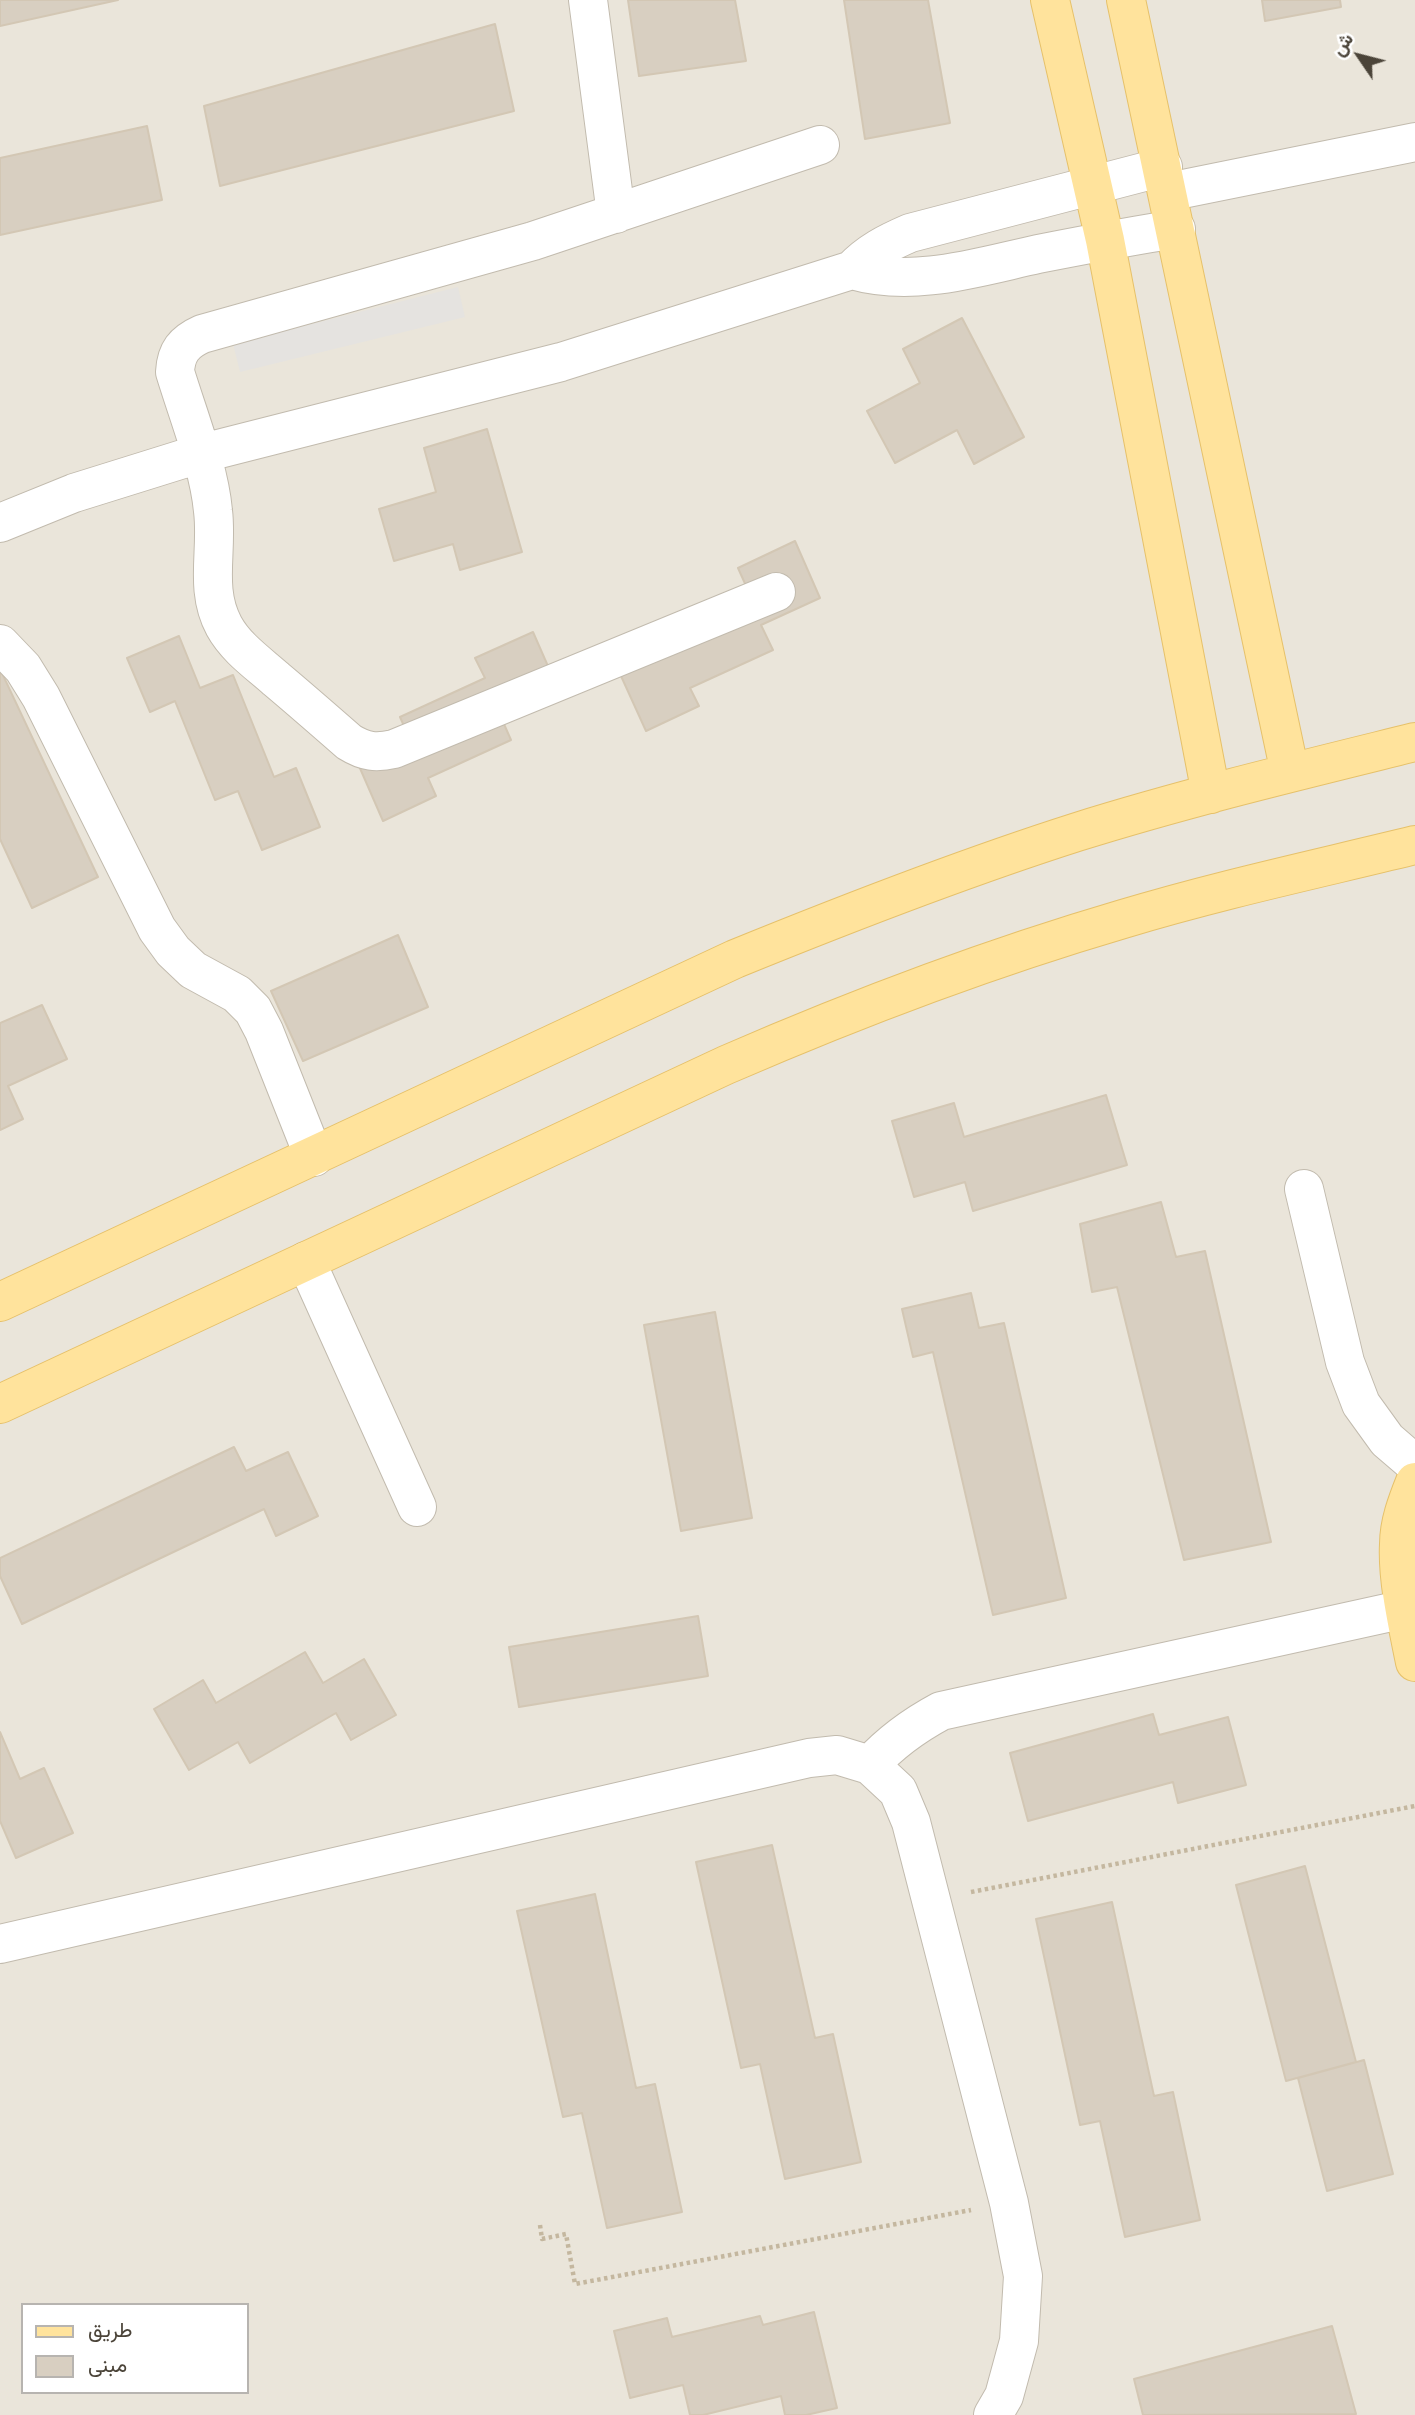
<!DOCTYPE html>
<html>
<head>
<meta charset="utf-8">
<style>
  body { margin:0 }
  #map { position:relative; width:1415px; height:2415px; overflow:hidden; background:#f6f3ec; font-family:"Public Sans",Vazirmatn,sans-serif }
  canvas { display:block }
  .legend { position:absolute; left:21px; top:2303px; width:228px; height:91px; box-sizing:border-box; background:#fff; border:2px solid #b7b4b0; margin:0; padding:9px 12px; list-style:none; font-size:21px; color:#4b4439 }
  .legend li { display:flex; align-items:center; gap:14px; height:35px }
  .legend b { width:35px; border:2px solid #b7b4b0 }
  .north { position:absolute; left:1324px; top:21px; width:70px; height:70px; -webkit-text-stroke:5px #fff; paint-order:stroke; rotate:305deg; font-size:19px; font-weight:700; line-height:28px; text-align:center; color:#4b4439 }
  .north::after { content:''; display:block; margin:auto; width:24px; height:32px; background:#4b4439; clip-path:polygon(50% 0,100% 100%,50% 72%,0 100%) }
</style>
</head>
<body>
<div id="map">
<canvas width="1415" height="2415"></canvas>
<ul class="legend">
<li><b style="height:9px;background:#ffe39c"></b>طريق</li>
<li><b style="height:19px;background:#d8cfc1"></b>مبنى</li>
</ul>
<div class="north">ش</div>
</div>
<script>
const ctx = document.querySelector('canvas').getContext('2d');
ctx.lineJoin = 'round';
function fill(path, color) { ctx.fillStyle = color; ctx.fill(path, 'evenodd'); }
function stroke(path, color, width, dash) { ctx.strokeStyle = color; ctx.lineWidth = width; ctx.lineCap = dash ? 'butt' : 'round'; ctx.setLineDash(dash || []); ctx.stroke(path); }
fill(new Path2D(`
  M0,0h1415v2415h-1415zM23,2305h224v87h-224z`), '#eae5da');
fill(new Path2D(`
  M458,287l7,30 -225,55 -7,-28z`), '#e5e3e0');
const building = new Path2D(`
  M0,0h118l-118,26z
  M628,0h107l11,61 -107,15z
  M844,0h84l22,123 -85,16z
  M1262,0h78l1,7 -76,14z
  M495,24l19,87 -294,75 -16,-80z
  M147,126l15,74 -162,35v-77z
  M962,318l62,119 -50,27 -17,-34 -62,33 -28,-52 53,-28 -17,-34z
  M487,429l35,123 -62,18 -7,-26 -59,17 -15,-52 57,-17 -12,-44z
  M795,541l25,57 -59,27 12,25 -83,38 9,18 -53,25 -25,-55 126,-88 -9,-20z
  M533,632l25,57 -58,26 11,25 -83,38 8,18 -53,25 -24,-55 52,-24 -11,-25 85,-39 -10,-20z
  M179,636l21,52 33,-13 41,102 22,-9 24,59 -58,23 -24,-59 -23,9 -40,-99 -25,11 -23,-54z
  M0,669l98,208 -66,31 -32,-69z
  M398,935l30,72 -125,54 -32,-70z
  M42,1005l25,54 -59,27 15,33 -23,11v-107z
  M1106,1095l21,70 -154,46 -8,-29 -51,15 -22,-76 62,-18 10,34z
  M1161,1202l15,55 29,-6 66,291 -87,18 -67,-273 -25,5 -12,-68z
  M971,1293l8,35 25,-5 62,275 -73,17 -60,-263 -20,5 -11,-48z
  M715,1312l37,206 -71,13 -37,-206z
  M234,1447l12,24 42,-19 30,64 -42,20 -12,-27 -242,115 -22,-48v-18z
  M698,1616l10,60 -189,31 -10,-60z
  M305,1652l18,31 41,-24 32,56 -45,25 -15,-27 -86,50 -12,-21 -49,28 -35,-61 49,-29 13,23z
  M1153,1714l6,21 69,-18 18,68 -68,18 -5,-21 -145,39 -18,-68z
  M0,1732l20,47 24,-11 29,65 -57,25 -16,-37z
  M772,1845l43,193 18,-4 28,128 -76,17 -25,-115 -19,4 -45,-206z
  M1305,1866l51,196 -70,19 -50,-196z
  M595,1894l41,194 19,-4 27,128 -75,16 -25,-115 -19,4 -46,-206z
  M1112,1902l42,194 19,-4 27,128 -75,17 -25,-116 -20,4 -44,-206z
  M1364,2060l29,114 -66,17 -29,-113z
  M814,2312l23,96 -31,7h-21l-4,-19 -78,19h-13l-7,-30 -53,13 -16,-67 53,-13 5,19 88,-21 3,9z
  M1332,2326l24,88 -213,1 -9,-36z`);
fill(building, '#d8cfc1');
stroke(building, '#d3c7b4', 2);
const minor = new Path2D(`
  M588,0l28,214
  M1168,192l247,-50
  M852,270c62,18 126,-3 186,-16 46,-9 92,-18 138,-25
  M0,523l74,-30 125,-39 362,-92 291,-92c17,-18 35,-27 58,-37l253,-66
  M776,592l-382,157c-18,4 -29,3 -45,-7 -24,-21 -48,-42 -73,-63 -18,-16 -40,-31 -52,-53 -20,-37 -6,-75 -11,-115 -4,-44 -25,-96 -38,-139 1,-20 9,-30 27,-38l331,-93 287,-96
  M0,644l23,24 18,29 116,232 16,22 20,19 44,24 16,16 11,21 50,126
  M1304,1189l41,173 16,42 26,36 28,24
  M306,1261l111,246
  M870,1765c21,-23 43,-39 71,-54l464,-102
  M0,1944l809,-186 28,-3 33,10 28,26 13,31 98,381 14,73 -4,65 -15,55 -11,19`);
const major = new Path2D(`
  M1050,0l55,240 106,554
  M1126,0l164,773
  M0,1302l735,-343c113,-46 226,-90 342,-127 112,-35 225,-62 338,-90
  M0,1404l726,-339c129,-56 261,-106 397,-146 96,-29 194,-50 292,-74
  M1415,1482c-8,20 -16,41 -16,62 -2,36 9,83 16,118`);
stroke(minor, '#c2bbae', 40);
stroke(major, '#e6c16a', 40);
stroke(new Path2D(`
  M971,1892l444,-86
  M540,2225l2,14 24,-5 9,50 396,-74`), '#c4b79f', 4.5, [3.5, 3.5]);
stroke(minor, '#fff', 38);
stroke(major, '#ffe39c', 38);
</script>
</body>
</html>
